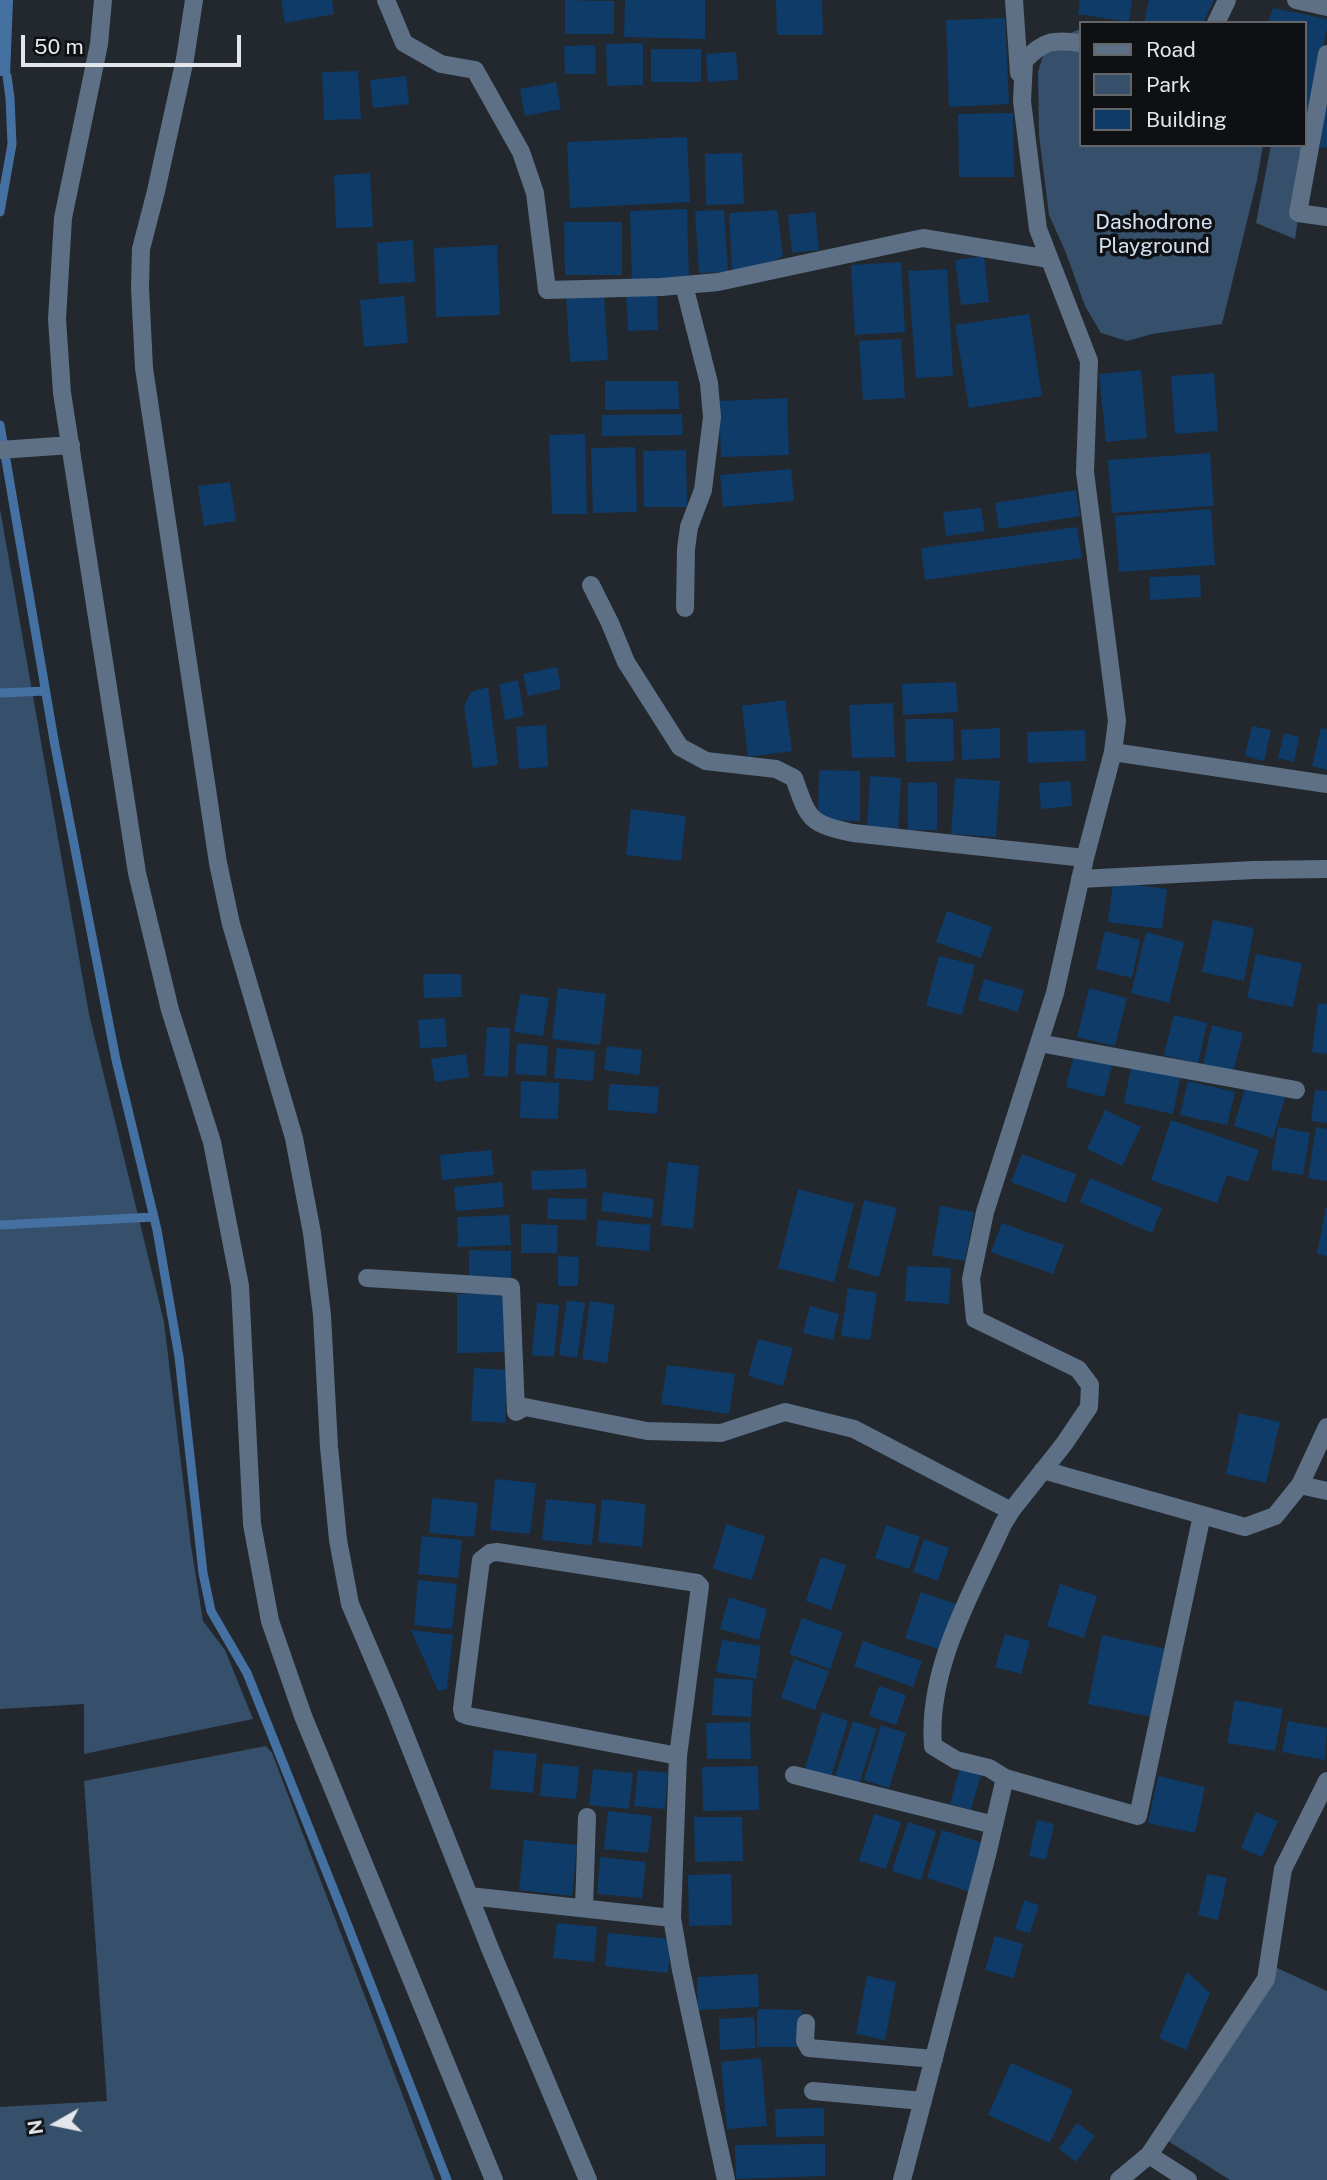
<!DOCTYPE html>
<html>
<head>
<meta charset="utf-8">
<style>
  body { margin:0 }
  #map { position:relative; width:1327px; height:2180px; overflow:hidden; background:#23282e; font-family:"Public Sans",sans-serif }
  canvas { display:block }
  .legend { position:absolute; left:1079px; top:21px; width:228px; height:126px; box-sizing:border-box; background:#0e1013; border:2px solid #636669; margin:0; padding:9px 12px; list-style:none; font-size:21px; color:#e3e7eb }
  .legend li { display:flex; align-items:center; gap:14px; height:35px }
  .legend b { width:35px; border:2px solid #636669 }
  .north { position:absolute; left:21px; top:2089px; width:70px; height:70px; -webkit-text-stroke:5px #0e1013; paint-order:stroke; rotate:261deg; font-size:19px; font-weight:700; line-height:28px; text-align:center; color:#e3e7eb }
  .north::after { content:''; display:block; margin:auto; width:24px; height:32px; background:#e3e7eb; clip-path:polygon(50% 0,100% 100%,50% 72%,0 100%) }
  .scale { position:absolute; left:21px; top:35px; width:220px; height:32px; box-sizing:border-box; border:4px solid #e3e7eb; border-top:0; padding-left:9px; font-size:21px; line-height:24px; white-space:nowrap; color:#e3e7eb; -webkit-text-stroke:5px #0e1013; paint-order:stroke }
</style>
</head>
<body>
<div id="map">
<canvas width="1327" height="2180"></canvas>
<ul class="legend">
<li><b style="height:9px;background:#5d7085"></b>Road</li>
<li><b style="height:19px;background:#364f6a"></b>Park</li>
<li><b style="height:19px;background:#0e3b68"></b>Building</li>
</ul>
<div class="north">N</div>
<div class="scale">50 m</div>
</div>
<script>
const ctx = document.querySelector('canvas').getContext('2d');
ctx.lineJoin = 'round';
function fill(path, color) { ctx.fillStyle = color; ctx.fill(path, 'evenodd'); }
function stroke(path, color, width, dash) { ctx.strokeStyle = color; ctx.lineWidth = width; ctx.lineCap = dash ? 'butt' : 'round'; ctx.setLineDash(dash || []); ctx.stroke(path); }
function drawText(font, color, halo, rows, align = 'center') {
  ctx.font = font + ' "Public Sans",sans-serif'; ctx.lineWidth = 7; ctx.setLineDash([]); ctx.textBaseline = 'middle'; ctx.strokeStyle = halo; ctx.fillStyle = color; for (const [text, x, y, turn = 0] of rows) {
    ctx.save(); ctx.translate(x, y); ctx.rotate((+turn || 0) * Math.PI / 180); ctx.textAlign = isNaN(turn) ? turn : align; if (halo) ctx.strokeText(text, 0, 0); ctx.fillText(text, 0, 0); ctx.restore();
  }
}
fill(new Path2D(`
  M1080,29v116h183l-6,35 -35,144 -70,10 -25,7 -26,-8 -16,-27 -19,-53 -17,-38 -10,-80 -1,-63 7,-23 11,-10z
  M1304,126l8,2 -17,111 -39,-16 15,-78h33z
  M0,509l89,505 75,308 27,224 12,75 22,29 28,69 -169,35v-50l-84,5z
  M266,1746l6,7 163,427h-435v-73l107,-6 -23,-320z
  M1275,1967l52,24v189h-97l-65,-41z`), '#364f6a');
fill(new Path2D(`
  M0,0h13l-3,75 -10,1z`), '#4571a2');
stroke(new Path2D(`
  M0,212l12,-68 -2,-46 -3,-22
  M0,425l55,321 61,314 41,170 22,127 24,216 8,38 36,62 92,230 108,277
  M0,693l45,-2
  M0,1225l154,-8`), '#4571a2', 9);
fill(new Path2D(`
  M281,0h51l2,14 -49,9z
  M565,0l49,1v33h-49z
  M625,0h80v39l-81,-2z
  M776,0h46l1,35h-46z
  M1080,0h52l-3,22 -51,-8z
  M1149,0h65l-11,23h-59z
  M1273,8l54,11v10l-22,101 -1,-107h-36z
  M1005,18l4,86 -60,3 -3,-87z
  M643,43v42l-36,1 -1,-42z
  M595,45l1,29h-31l-1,-28z
  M651,49h50v33h-50z
  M736,52l2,28 -30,2 -2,-28z
  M358,71l3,48 -37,1 -2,-48z
  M406,76l3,28 -36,4 -3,-28z
  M556,82l5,27 -36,7 -5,-27z
  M1322,108h5v40l-7,-1z
  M1013,113l1,64h-55l-1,-63z
  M687,137l3,65 -120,6 -3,-66z
  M742,153l2,51 -38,1 -1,-51z
  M370,173l3,54 -37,1 -2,-53z
  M687,209l2,70 -57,1 -2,-69z
  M724,210l4,62 -29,1 -4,-62z
  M777,210l6,46 -25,13 -26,3 -3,-59z
  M815,212l4,38 -27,3 -4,-38z
  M564,222h58v53h-57z
  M413,240l2,42 -36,2 -2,-41z
  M497,245l3,70 -64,2 -2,-69z
  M984,256l5,46 -28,3 -6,-45z
  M901,262l4,70 -50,3 -4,-70z
  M947,269l6,107 -37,2 -8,-107z
  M657,291l1,39 -30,1 -2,-39z
  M604,294l4,66 -38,2 -4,-66z
  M404,296l4,47 -44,4 -4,-47z
  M1029,314l13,82 -73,12 -14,-83z
  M901,339l4,59 -42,2 -4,-59z
  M1141,370l6,68 -41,4 -7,-68z
  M1214,373l4,58 -43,3 -4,-58z
  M605,381h73l1,28 -74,1z
  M787,398l2,57 -68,2 -2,-56z
  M682,414l1,21 -81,1v-21z
  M585,434l2,80h-35l-3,-79z
  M635,447l2,65 -44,1 -2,-65z
  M686,450l1,57h-43l-1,-56z
  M1210,453l4,53 -102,7 -4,-53z
  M791,469l3,32 -71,6 -3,-32z
  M230,482l6,39 -32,5 -6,-40z
  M1076,490l4,26 -81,13 -4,-26z
  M981,508l4,23 -39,5 -3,-24z
  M1211,509l4,56 -96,7 -4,-56z
  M1077,527l5,31 -157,22 -4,-32z
  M1200,575l1,22 -51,3 -1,-23z
  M557,667l4,22 -33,7 -5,-22z
  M518,680l6,36 -19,4 -6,-36z
  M956,682l2,30 -55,3 -1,-31z
  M488,687l10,78 -25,3 -9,-62 7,-14z
  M785,700l7,51 -44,6 -6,-51z
  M893,703l2,54 -43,1 -3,-53z
  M905,719h48l1,42 -48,1z
  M546,725l2,42 -29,2 -3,-42z
  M1252,726l19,4 -7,31 -19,-5z
  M1000,728v30l-38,2 -1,-30z
  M1321,728l6,1v41l-15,-4z
  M1085,730l1,31 -58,2 -1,-31z
  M1284,733l15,4 -5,25 -16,-4z
  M819,770l41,1v50l-42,-1z
  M870,776l31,2 -3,54 -31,-1z
  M955,778l45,3 -4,56 -45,-3z
  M1070,781l2,25 -31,3 -2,-26z
  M937,782v48h-29v-47z
  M631,809l55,7 -5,45 -55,-6z
  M1113,882l54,7 -5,40 -54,-7z
  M947,911l45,16 -11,31 -45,-16z
  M1213,920l41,8 -10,53 -42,-9z
  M1105,931l35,9 -8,38 -36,-9z
  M1146,932l38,10 -15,61 -38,-10z
  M1256,954l46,9 -9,44 -46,-9z
  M939,956l36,9 -13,50 -36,-9z
  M423,974h38l1,23 -38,1z
  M984,979l40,11 -6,22 -40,-12z
  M558,988l48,6 -6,51 -48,-6z
  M1089,988l38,10 -12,48 -38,-9z
  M520,994l29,4 -6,38 -29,-4z
  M1318,1003l9,1v50l-15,-2z
  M1174,1015l33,8 -9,41 -34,-9z
  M445,1018l2,29 -27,1 -2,-28z
  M1212,1025l31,8 -10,39 -30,-8z
  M487,1027l23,1 -2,49 -24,-1z
  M517,1043l31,3 -2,30 -31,-2z
  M607,1046l35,4 -3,25 -35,-5z
  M557,1048l38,3 -2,30 -39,-3z
  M1075,1051l38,10 -9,36 -38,-10z
  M466,1054l3,23 -34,5 -4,-23z
  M1132,1063l49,11 -8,40 -49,-11z
  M521,1081l38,2 -1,36 -38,-1z
  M1188,1081l47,11 -8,33 -47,-10z
  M609,1084l50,3 -2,27 -49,-4z
  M1246,1085l39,12 -12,41 -39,-12z
  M1315,1090l12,1v32l-16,-2z
  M1105,1110l36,17 -19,39 -35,-17z
  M1171,1120l88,30 -11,32 -21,-7 -10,28 -66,-23z
  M1278,1127l32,6 -7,42 -32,-5z
  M1316,1127l11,2v52l-19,-3z
  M491,1150l3,25 -52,5 -2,-25z
  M1022,1154l54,20 -10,29 -55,-21z
  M668,1162l31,4 -6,63 -32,-4z
  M586,1169l1,19 -55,2 -1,-19z
  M1090,1178l72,30 -10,25 -72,-31z
  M502,1182l2,25 -48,4 -2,-24z
  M798,1189l56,15 -20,78 -56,-14z
  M603,1192l51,7 -2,19 -51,-7z
  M548,1198l39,1 -1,21 -39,-1z
  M864,1200l33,8 -18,69 -31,-9z
  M940,1206l34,6 -9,49 -33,-6z
  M1326,1207h1v49l-10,-2z
  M509,1215l2,30 -53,2 -1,-30z
  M598,1220l53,5 -2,26 -53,-5z
  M1002,1223l62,22 -11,29 -62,-22z
  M521,1224l37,1 -1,28h-36z
  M469,1250l42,1v29l-42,-1z
  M558,1256l21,1 -1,29h-20z
  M907,1266l44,2 -2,36 -44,-3z
  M848,1288l29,5 -7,47 -29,-4z
  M506,1293v59l-49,1v-59z
  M567,1300l18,3 -8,55 -18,-3z
  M590,1301l25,4 -8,58 -25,-4z
  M537,1303l22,2 -5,52 -22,-2z
  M810,1306l29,8 -6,26 -30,-7z
  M758,1339l35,9 -10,38 -35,-10z
  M667,1365l68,9 -6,40 -68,-10z
  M474,1368l34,2 -3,53 -34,-2z
  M1239,1413l41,9 -14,61 -40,-9z
  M495,1479l41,4 -6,51 -40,-4z
  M432,1498l46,5 -4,34 -45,-4z
  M546,1499l50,5 -4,41 -50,-5z
  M602,1499l44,5 -4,43 -44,-5z
  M726,1524l39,12 -13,44 -39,-11z
  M886,1525l34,12 -11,32 -34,-11z
  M422,1536l40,4 -4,38 -40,-4z
  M924,1539l25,9 -11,33 -25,-9z
  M821,1557l25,8 -15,45 -25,-9z
  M418,1580l39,4 -5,45 -38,-4z
  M1060,1584l37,12 -13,42 -37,-12z
  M921,1592l35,12 -15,46 -36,-12z
  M729,1597l38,12 -8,31 -39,-11z
  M802,1618l41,14 -13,37 -41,-15z
  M411,1630l42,5 -6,54 -9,2z
  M1005,1634l25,7 -9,33 -26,-7z
  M1102,1635l65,14 -14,68 -65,-13z
  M722,1640l39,6 -5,33 -40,-7z
  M863,1641l59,20 -9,26 -59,-21z
  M794,1659l35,12 -14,39 -34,-12z
  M714,1678l39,2 -2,37 -39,-2z
  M879,1686l27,9 -10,30 -27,-9z
  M1235,1700l48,9 -8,42 -48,-8z
  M822,1712l26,9 -18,59 -26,-8z
  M853,1721l24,8 -19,58 -24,-7z
  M1288,1721l39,7 -2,32 -43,-8z
  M750,1722l1,37h-44l-1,-36z
  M881,1725l25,8 -17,55 -25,-8z
  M494,1750l43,4 -4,39 -43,-4z
  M543,1763l36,4 -3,32 -36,-3z
  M758,1766l1,44 -56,1 -1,-44z
  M960,1768l21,6 -10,36 -21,-6z
  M593,1769l40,4 -4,36 -40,-4z
  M638,1770l30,3 -3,36 -31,-3z
  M1158,1776l47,11 -10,46 -47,-10z
  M608,1811l44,5 -4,37 -44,-4z
  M1256,1812l22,9 -16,36 -21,-9z
  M874,1814l27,8 -15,47 -27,-8z
  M694,1817h48l1,44 -48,1z
  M1037,1820l17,4 -8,36 -17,-4z
  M908,1822l28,9 -15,49 -29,-9z
  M942,1830l44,14 -15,48 -44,-14z
  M524,1840l53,5 -5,51 -53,-6z
  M600,1857l46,5 -4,36 -45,-4z
  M731,1874l1,51 -43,1 -1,-51z
  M1207,1874l20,4 -9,42 -20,-5z
  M1024,1900l15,5 -9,28 -15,-4z
  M557,1923l40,4 -3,35 -41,-4z
  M608,1933l63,6 -3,34 -63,-7z
  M995,1936l28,8 -9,34 -29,-8z
  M1187,1972l23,21 -24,57 -27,-12z
  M758,1974l1,33 -61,3 -1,-33z
  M867,1976l29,6 -11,58 -29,-6z
  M757,2009l45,1 -1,37h-44z
  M754,2017l2,31 -36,2 -1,-31z
  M761,2058l6,68 -40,3 -6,-67z
  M1011,2063l62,27 -23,53 -62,-28z
  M824,2108v28l-48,1 -1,-28z
  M1077,2123l18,13 -19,26 -17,-13z
  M825,2144v32l-89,3 -1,-34z`), '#0e3b68');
stroke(new Path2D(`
  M103,0l-4,44 -36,174 -6,101 5,74 75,480 33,137 42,132 28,144 12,238 18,97 33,95 191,464
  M194,0l-9,59 -29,132 -15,58 -1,38 4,81 74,495 13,61 63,214 18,95 10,82 7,132 9,93 12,64 44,103 97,244 97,229
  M386,0l18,43 37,21 34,6 46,82 14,41 12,97 114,-3 57,-5 205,-44 126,21
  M1014,0l5,73
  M1296,0l31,7
  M1216,23l11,-23
  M1327,54l-29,159 29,4
  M684,285l25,98 3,34 -9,73 -14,37 -3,22 -1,59
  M0,450l71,-5
  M591,585l19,38 16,39 54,85 26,14 70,8 18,9c15,42 14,45 59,55l232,25
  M1113,752l214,32
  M1080,879l174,-9 73,-1
  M1039,1043l257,47
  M367,1278l144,9 5,125 9,-5 122,24 74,2 64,-21 69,17 157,82
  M1043,1470l202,57 30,-11 25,-31 27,-58
  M1300,1485l27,6
  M678,1756l-210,-40 -5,-2 -1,-5 19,-149 9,-7 7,-1 200,31 3,3 -22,170 -6,162 9,52 45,210
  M794,1775l200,50
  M1005,1778l133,38 64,-301
  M469,1896l203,22
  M584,1908l3,-91
  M806,2023l-1,18 4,7 125,11
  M813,2091l110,10
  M1149,2155l117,-176 17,-110 44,-88
  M902,2180l85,-325 18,-77 -16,-10 -33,-8 -23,-14c-6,-79 39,-153 70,-222l8,-13 53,-67 25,-37 1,-22 -12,-16 -103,-50 -4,-40 14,-67 70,-219 30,-135 28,-106 4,-31 -32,-249 4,-111 -51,-132 -16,-128 2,-40c19,-20 29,-22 56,-18
  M1119,2180l30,-25 39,25`), '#5d7085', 18);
drawText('21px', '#d5e1f0', '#0e1013', [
  ["Dashodrone",1154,223],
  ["Playground",1154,247]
]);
</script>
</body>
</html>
